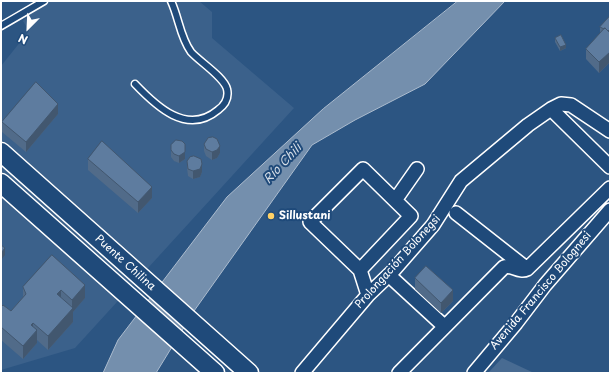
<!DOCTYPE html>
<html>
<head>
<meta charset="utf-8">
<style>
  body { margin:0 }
  #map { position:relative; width:611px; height:374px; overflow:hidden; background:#2c5582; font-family:"Playpen Sans",sans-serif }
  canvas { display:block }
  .frame { position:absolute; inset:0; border:2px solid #fff; pointer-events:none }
  .north { position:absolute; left:8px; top:8px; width:40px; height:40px; -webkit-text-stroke:3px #1f4a7a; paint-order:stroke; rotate:204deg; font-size:11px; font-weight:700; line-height:16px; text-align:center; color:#fff }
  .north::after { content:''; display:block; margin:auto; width:14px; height:18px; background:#fff; clip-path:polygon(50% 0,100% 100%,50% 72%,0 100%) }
</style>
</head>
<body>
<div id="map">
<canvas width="611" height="374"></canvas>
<div class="frame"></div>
<div class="north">N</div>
</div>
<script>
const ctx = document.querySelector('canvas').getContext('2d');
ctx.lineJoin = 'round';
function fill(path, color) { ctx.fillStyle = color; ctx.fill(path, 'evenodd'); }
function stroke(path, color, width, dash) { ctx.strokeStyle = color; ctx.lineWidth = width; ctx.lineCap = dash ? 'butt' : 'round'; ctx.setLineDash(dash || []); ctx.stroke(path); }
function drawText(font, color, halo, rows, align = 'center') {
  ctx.font = font + ' "Playpen Sans",sans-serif'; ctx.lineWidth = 4; ctx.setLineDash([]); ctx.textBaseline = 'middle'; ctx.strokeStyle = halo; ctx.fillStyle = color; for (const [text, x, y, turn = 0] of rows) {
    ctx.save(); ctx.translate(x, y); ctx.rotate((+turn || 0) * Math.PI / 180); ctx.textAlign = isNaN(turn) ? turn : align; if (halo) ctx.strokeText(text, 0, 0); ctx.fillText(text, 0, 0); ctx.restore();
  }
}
fill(new Path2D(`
  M40,1h159l13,11v26l82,70 -219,240 -74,22v-304l28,-35 -6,-10z`), '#3b618b');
fill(new Path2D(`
  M502,358l32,15h-46z`), '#486b92');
const water = new Path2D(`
  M458,1h47l-80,83 -70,36 -43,25 -118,166 -38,62h-53l15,-33 109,-143 96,-88z`);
fill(water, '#748fad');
stroke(water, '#acbcce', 1);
const lane = new Path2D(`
  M1,26l43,-25
  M135,84c21,22 52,52 83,26 7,-5 11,-12 9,-21 -3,-12 -27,-27 -36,-37 -11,-15 -12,-34 -20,-51`);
const street = new Path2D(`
  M551,109l59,58
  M396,199l21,-30
  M456,213l70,55
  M360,270l51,-54 -48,-47 -53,53 50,48 8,25
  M394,280l50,46
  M302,373l66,-78 24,-23 41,-47 28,-44 67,-56 23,-16 10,-5 10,1 39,26
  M399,373l105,-106c8,-3 15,6 23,2l83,-81
  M474,373l42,-50 29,-38 65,-75`);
const secondary = new Path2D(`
  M1,152l248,221
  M1,183l214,190`);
stroke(lane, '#fff', 9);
stroke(street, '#fff', 16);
stroke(secondary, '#fff', 21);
stroke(lane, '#1f4a7a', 6);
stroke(street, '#1f4a7a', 13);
stroke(secondary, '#1f4a7a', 18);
fill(new Path2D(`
  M610,16v46l-11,11 -13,-14v-10l14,-16v-6z
  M555,38l11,10 -6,3 -5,-9z
  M58,114l-32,38 -24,-20v-10z
  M204,144l16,9 -3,5 -5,2 -6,-4 -2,-5z
  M171,145l14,14 -6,4 -5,-2 -3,-4z
  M88,159l64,39 -14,15 -50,-43z
  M187,161l15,11 -2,5 -7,2 -5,-3 -1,-8z
  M52,255l33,43 -12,14v10l-25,28 -11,-10v3l-14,16 -22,-19v-33l10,4 12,-14v-10z
  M415,278l38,23 -12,12 -26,-24z`), '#516b89');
fill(new Path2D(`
  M566,45v3l-6,3v-4z
  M610,52v10l-11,11v-11z
  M58,104v10l-32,38v-10z
  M185,144v15l-6,4v-7z
  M220,146v7l-3,5 -5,2v-8z
  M202,164v8l-2,5 -7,2v-8z
  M152,187v11l-14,15v-11z
  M5,248v7l-4,5v-7z
  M85,285v13l-12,14v10l-25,28v-14l24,-27v-9z
  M61,290v13l-4,-9z
  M453,290v11l-12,12v-10z
  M33,323v12l4,-5v13l-14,16v-13l8,-21z`), '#42576f');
const building = new Path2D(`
  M610,16v13l-2,2 -3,-3 -1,1 -4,-2z
  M605,28l5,5v19l-11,10 -13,-13z
  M561,35l5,10 -6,2 -5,-9z
  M36,82l22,22 -32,38 -24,-20z
  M213,137l4,2 3,7 -3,4 -5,2 -6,-3 -2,-5 4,-6z
  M176,140l6,1 3,3v8l-6,4 -5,-2 -3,-4v-5z
  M102,141l50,46 -14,15 -50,-43z
  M194,156l7,3 1,5 -2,5 -7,2 -5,-2 -1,-8 3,-4z
  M1,245l4,3 -4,5z
  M52,255l33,30 -13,15 -11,-10 -4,4 16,14 -25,28 -15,-13 -2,2 6,5 -14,16 -22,-19v-20l2,-2 8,6 15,-17 -3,-7z
  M426,266l27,24 -12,13 -26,-25z`);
fill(building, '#5e7c9f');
stroke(building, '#42576f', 1);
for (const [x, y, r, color] of [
  [271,216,4,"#ffd166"]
]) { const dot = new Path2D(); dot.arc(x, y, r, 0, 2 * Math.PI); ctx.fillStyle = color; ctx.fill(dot); stroke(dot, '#1f4a7a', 1.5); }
drawText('bold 11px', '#fff', '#1f4a7a', [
  ["Sillustani",279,216]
], 'left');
drawText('11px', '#fff', '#1f4a7a', [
  ["Prolongación Bolonegsi",398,262,-48],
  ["Puente Chilina",125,263,42],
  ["Avenida Francisco Bolognesi",541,291,-50]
]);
drawText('italic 12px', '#d5dde6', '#1f4a7a', [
  ["Río Chili",283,164,-47]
]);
</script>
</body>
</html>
